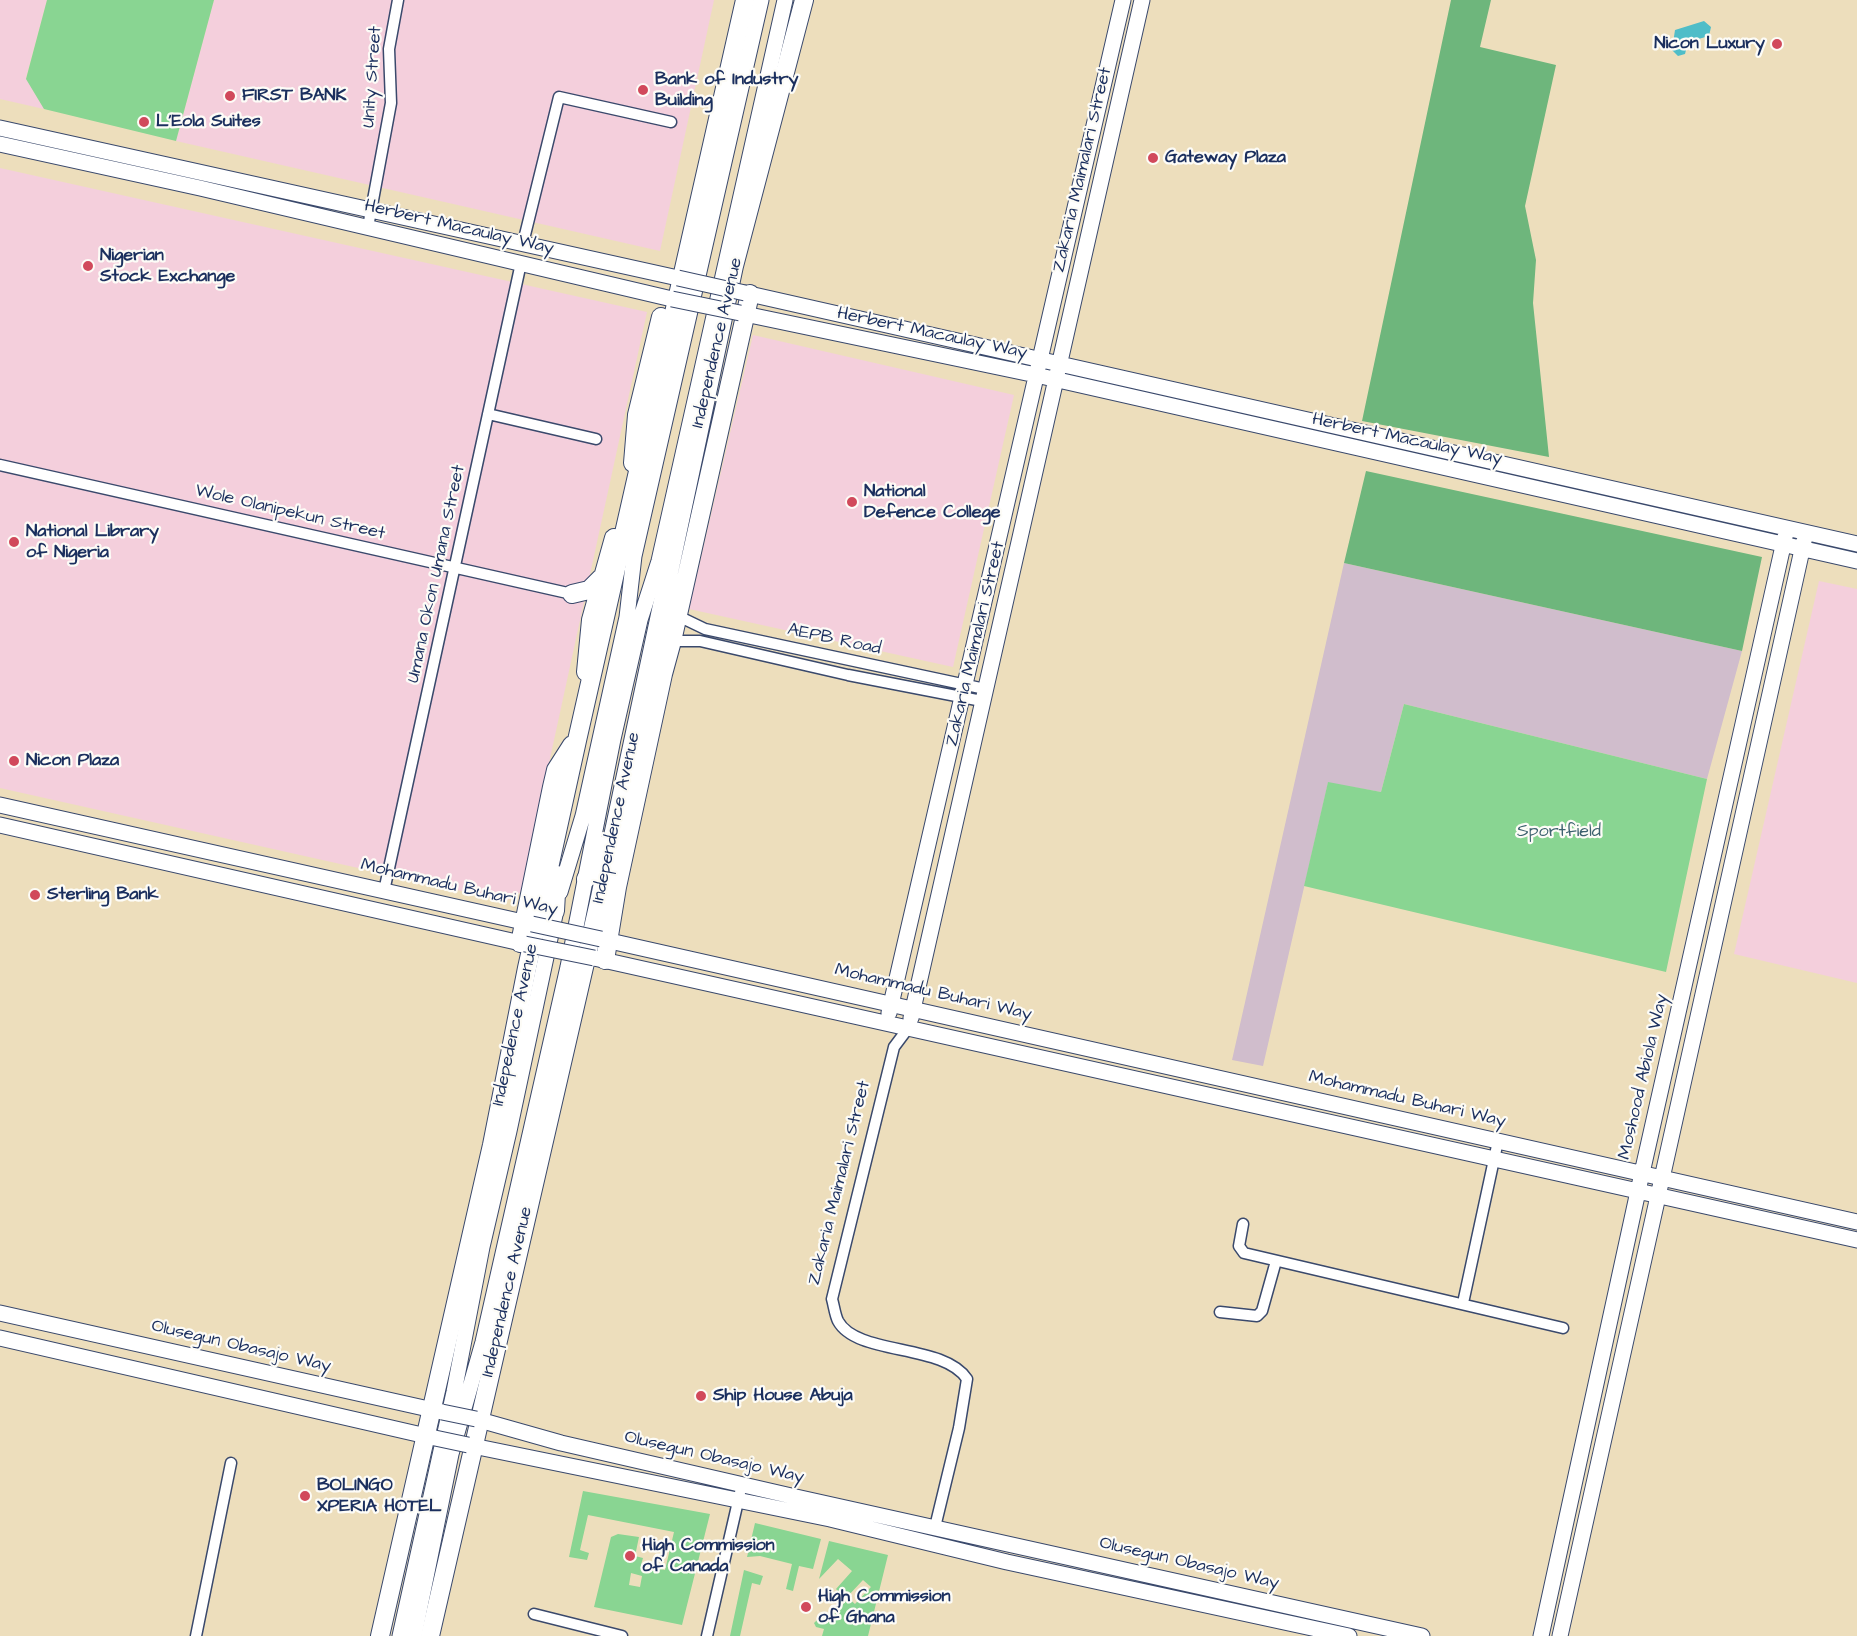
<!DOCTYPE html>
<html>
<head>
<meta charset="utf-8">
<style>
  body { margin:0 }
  canvas { display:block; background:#eddebc }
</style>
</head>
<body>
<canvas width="1857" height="1636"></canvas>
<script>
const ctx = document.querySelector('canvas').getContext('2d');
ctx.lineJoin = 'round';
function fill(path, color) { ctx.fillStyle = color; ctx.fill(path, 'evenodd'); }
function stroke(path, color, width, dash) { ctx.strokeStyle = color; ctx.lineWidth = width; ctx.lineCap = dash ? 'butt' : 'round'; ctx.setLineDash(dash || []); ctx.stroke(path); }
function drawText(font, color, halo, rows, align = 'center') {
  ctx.font = font + ' "Architects Daughter",sans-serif'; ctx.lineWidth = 4.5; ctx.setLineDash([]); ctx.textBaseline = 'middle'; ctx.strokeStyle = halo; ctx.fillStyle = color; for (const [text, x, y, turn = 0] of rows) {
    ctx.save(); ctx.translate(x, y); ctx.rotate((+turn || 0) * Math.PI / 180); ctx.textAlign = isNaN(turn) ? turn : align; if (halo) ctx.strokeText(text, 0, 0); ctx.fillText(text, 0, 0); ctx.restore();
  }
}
fill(new Path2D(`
  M0,0h47l-21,78 18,31 -44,-10z
  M214,0h500l-54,251 -484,-110z
  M0,168l647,144 -126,580 -15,9 -506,-113z
  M753,335l261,60 -61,272 -264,-58z
  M1819,581l38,8v394l-123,-29z`), '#f4cfdc');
fill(new Path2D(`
  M1344,563l398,88 -35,128 -303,-75 -23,88 -53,-9 -65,283 -31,-6z`), '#d0bdcc');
fill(new Path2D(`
  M47,0h167l-38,141 -132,-32 -18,-30z
  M1404,704l303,75 -41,193 -362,-86 24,-104 53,10z
  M583,1491l127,23 -28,111 -88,-18 17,-70 7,-3 21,3 -4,19 8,2 -2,7 24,5 9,-38 -86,-17 -8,35 9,3 -2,7 -18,-3zM631,1573l11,3 -2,11 -11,-2z
  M755,1523l66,16 -8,30 -14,-3 -6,25 -7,-2 6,-25 -32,-8 -13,1z
  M829,1541l59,14 -20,81h-46l2,-7 -8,-2 -2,-4 9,-9 6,5 18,-19 -11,-11 16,-18 -14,-12 -19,20zM863,1580l8,7 -16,17 -8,-7z
  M744,1570l19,6 -3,9 -8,-2 -12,53h-10z`), '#89d592');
fill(new Path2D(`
  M1451,0h40l-11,47 76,18 -31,141 11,54 -3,43 16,154 -187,-36z
  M1366,471l396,86 -20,94 -398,-88z`), '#6eb67c');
fill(new Path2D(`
  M1704,21l7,6 -2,9 -21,6 -3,12 -7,2 -6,-6 3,-20z`), '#4fbdc8');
const street = new Path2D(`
  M368,227l23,-124 -2,-54 9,-49
  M523,243l36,-146 112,25
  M488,414l108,25
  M0,465l572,129
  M678,616l27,13 280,60
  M672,641h28l148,34 134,26
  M384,891l137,-628
  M909,1027l-15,20 -62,252c2,7 3,16 6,22 19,35 105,22 129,58l-8,49 -24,99
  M1243,1224l-4,22 5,7 319,75
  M1463,1303l35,-162
  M1220,1312l37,4 5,-5 14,-50
  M534,1614l88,22
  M196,1636l35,-173
  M707,1636l35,-152`);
const secondary = new Path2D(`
  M0,128l678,150
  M0,144l200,44 472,111
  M745,293l1112,251
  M740,313l296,62 821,186
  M0,805l532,119
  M0,825l525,119
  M560,892l23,-76 44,-199 7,-61 127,-556
  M601,939l1256,283
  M594,958l1263,282
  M889,1013l234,-1013
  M911,1018l231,-1018
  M0,1313l442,99
  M0,1338l435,100
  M476,1419l85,24 226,52 635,141
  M468,1445l362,74 177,43 342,74
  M400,1636l54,-244 28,-145 27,-116 46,-216
  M414,1636l37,-182 32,-112 85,-375 45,-228 27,-119 19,-59 126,-561
  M1541,1636l101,-463 143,-636
  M1560,1636l244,-1095`);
const primary = new Path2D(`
  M633,463l4,-48 24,-98
  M572,594l17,-4 12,-12
  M586,672l5,-52 23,-82
  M586,879l20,-35
  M555,911l2,-36
  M520,943l32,-156 4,-17 16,-25
  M605,960l12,-73 46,-213 9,-33 78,-347
  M380,1636l112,-491 35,-177 51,-232 167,-736
  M430,1636l169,-734 135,-636 70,-266`);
stroke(street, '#3a496c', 13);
stroke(secondary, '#3a496c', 17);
stroke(primary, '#3a496c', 20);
stroke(street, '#fff', 10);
stroke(secondary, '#fff', 15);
stroke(primary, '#fff', 18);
const secondaryBridge = new Path2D(`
  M678,278l67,15
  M672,299l68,14
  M532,924l69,15
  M525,944l69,14
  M442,1412l34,7
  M435,1438l33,7`);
stroke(secondaryBridge, '#3a496c', 17, []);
stroke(secondaryBridge, '#fff', 15);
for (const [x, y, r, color] of [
  [1777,44,6,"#d1495b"],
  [643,90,6,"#d1495b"],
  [230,96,6,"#d1495b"],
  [144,122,6,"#d1495b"],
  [1153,158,6,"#d1495b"],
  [88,266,6,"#d1495b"],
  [852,502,6,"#d1495b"],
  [14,542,6,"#d1495b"],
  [14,761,6,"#d1495b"],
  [35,895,6,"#d1495b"],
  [701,1396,6,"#d1495b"],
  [305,1496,6,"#d1495b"],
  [630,1556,6,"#d1495b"],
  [806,1607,6,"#d1495b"]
]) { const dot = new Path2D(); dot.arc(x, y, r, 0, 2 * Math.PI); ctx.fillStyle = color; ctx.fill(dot); stroke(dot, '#fdfcf7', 2); }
drawText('bold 18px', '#1b2f5e', '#fdfcf7', [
  ["Nicon Luxury",1765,44,"right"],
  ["Bank of Industry",655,80],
  ["Building",655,101],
  ["FIRST BANK",242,96],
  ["L'Eola Suites",156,122],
  ["Gateway Plaza",1165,158],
  ["Nigerian",100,256],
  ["Stock Exchange",100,277],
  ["National",864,492],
  ["Defence College",864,513],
  ["National Library",26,532],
  ["of Nigeria",26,553],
  ["Nicon Plaza",26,761],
  ["Sterling Bank",47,895],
  ["Ship House Abuja",713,1396],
  ["BOLINGO",317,1486],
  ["XPERIA HOTEL",317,1507],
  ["High Commission",642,1546],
  ["of Canada",642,1567],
  ["High Commission",818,1597],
  ["of Ghana",818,1618]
], 'left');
drawText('18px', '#1b2f5e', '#fdfcf7', [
  ["Unity Street",373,77,-86],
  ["Zakaria Maimalari Street",1083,170,-77],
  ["Herbert Macaulay Way",459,228,13],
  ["Herbert Macaulay Way",932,334,12],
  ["Independence Avenue",718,343,-77],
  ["Herbert Macaulay Way",1407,440,12],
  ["Wole Olanipekun Street",290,513,13],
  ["Umana Okon Umana Street",437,574,-78],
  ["AEPB Road",834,640,12],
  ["Zakaria Maimalari Street",976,644,-77],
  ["Independence Avenue",617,818,-78],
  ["Mohammadu Buhari Way",459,888,13],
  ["Mohammadu Buhari Way",933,993,13],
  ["Indepedence Avenue",516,1025,-78],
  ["Moshood Abiola Way",1644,1077,-77],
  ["Mohammadu Buhari Way",1407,1100,13],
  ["Zakaria Maimalari Street",840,1183,-76],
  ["Independence Avenue",508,1292,-77],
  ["Olusegun Obasajo Way",241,1347,13],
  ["Olusegun Obasajo Way",714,1458,13],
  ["Olusegun Obasajo Way",1189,1564,13]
]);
drawText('18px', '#3c616e', '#fdfcf7', [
  ["Sportfield",1559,832]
]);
</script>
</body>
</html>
